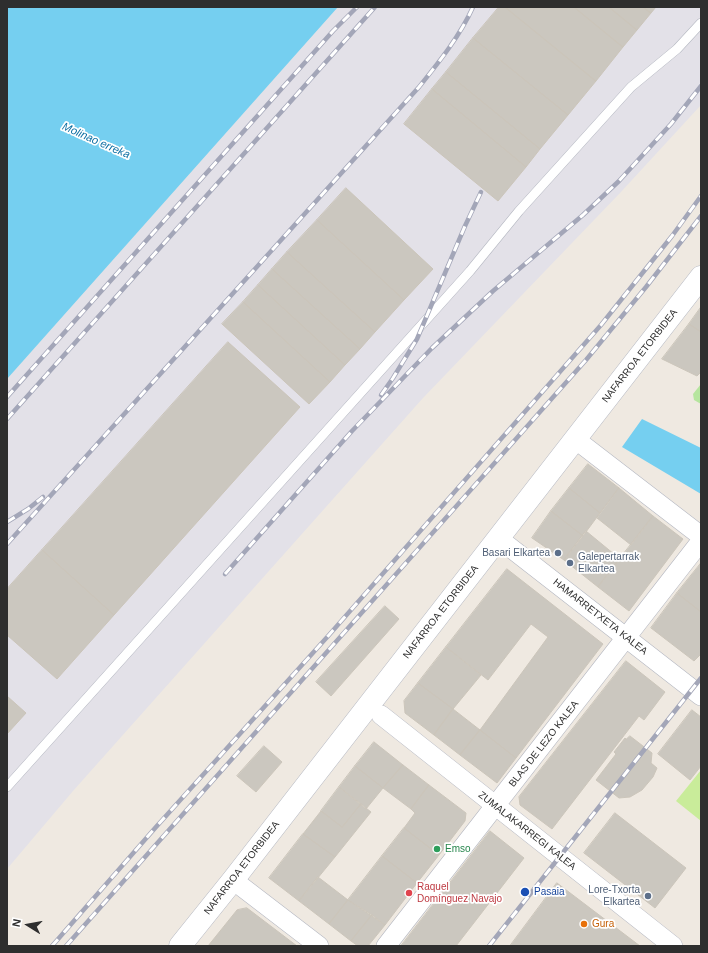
<!DOCTYPE html>
<html>
<head>
<meta charset="utf-8">
<style>
  body { margin:0 }
  #map { position:relative; width:708px; height:953px; overflow:hidden; background:#efe9e1; font-family:Helvetica,sans-serif }
  canvas { display:block }
  .frame { position:absolute; inset:0; border:8px solid #2e2e2e; pointer-events:none }
  .north { position:absolute; left:8px; top:905px; width:40px; height:40px; -webkit-text-stroke:3px #fff; paint-order:stroke; rotate:281deg; font-size:11px; font-weight:700; line-height:16px; text-align:center; color:#2e2e2e }
  .north::after { content:''; display:block; margin:auto; width:14px; height:18px; background:#2e2e2e; clip-path:polygon(50% 0,100% 100%,50% 72%,0 100%) }
</style>
</head>
<body>
<div id="map">
<canvas width="708" height="953"></canvas>
<div class="frame"></div>
<div class="north">N</div>
</div>
<script>
const ctx = document.querySelector('canvas').getContext('2d');
ctx.lineJoin = 'round';
function fill(path, color) { ctx.fillStyle = color; ctx.fill(path, 'evenodd'); }
function stroke(path, color, width, dash) { ctx.strokeStyle = color; ctx.lineWidth = width; ctx.lineCap = dash ? 'butt' : 'round'; ctx.setLineDash(dash || []); ctx.stroke(path); }
function drawText(font, color, halo, rows, align = 'center') {
  ctx.font = font + ' Helvetica,sans-serif'; ctx.lineWidth = 3.5; ctx.setLineDash([]); ctx.textBaseline = 'middle'; ctx.strokeStyle = halo; ctx.fillStyle = color; for (const [text, x, y, turn = 0] of rows) {
    ctx.save(); ctx.translate(x, y); ctx.rotate((+turn || 0) * Math.PI / 180); ctx.textAlign = isNaN(turn) ? turn : align; if (halo) ctx.strokeText(text, 0, 0); ctx.fillText(text, 0, 0); ctx.restore();
  }
}
fill(new Path2D(`
  M338,7h363v98l-81,88 -197,205 -350,393 -66,78v-490z`), '#e3e1e8');
fill(new Path2D(`
  M701,384v20l-7,-4 -1,-6z`), '#b6e59e');
fill(new Path2D(`
  M701,770v51l-25,-20z`), '#c9ec9a');
fill(new Path2D(`
  M7,7h331l-331,372z
  M642,419l59,29v46l-79,-47z`), '#75cff0');
const building = new Path2D(`
  M499,7h6l91,74 -28,34 -95,-77z
  M505,7h69l49,40 -27,34z
  M574,7h35l28,23 -14,17z
  M609,7h34l8,6 -14,17z
  M643,7h13l-5,6z
  M473,38l95,77 -28,34 -94,-77z
  M446,72l94,77 -14,18 -94,-78z
  M432,89l94,78 -28,34 -94,-77z
  M346,188l87,81 -29,31 -87,-80z
  M317,220l87,80 -29,32 -88,-80z
  M287,252l88,80 -15,17 -88,-80z
  M272,269l88,80 -15,16 -87,-80z
  M258,285l87,80 -15,17 -87,-80z
  M243,302l87,80 -21,22 -87,-80z
  M701,307v25l-12,-8z
  M689,324l12,8v40l-4,4 -35,-17z
  M228,342l72,65 -186,208 -72,-65z
  M588,464l31,24 -19,25 -31,-25z
  M569,488l31,25 -17,23 -32,-25z
  M619,488l34,28 -22,29 -34,-27z
  M551,511l32,25 -19,24 -32,-22z
  M653,516l30,23 -54,72 -31,-24z
  M586,531l34,28 -22,28 -34,-27z
  M42,550l72,65 -57,64 -50,-44v-46z
  M701,563v49l-24,-19z
  M507,569l96,75 -87,114 -36,-28 68,-93 -17,-13 -43,56 -42,-33z
  M677,593l24,19v42l-7,7 -43,-33z
  M385,606l14,13 -68,77 -15,-14z
  M446,647l35,28 -28,34 -35,-26z
  M626,661l39,31 -21,28 -5,-4 -87,113 -32,-24 -1,-8z
  M418,683l35,26 -19,26 -29,-22 -1,-12z
  M7,696l19,17 -19,21z
  M453,709l27,21 -20,25 -26,-20z
  M692,710l9,7v49l-11,14 -32,-26z
  M480,730l36,28 -19,25 -37,-28z
  M630,736l22,17 -1,10 6,5 -4,9 -11,13 -12,7 -11,1 -23,-18 20,-26 -2,-2 11,-14 1,1z
  M374,742l29,23 -20,23 -28,-22z
  M264,746l18,16 -26,30 -19,-16z
  M403,765l26,20 -18,24 -28,-21z
  M355,766l28,22 -17,21 -27,-22z
  M429,785l37,28 -1,8 -26,34 -35,-27 11,-15 -4,-4z
  M339,787l22,17 -19,23 -21,-16z
  M361,804l10,8 -36,45 -32,-23 18,-23 21,16z
  M615,813l71,55 -31,40 -71,-55z
  M404,828l35,27 -22,28 -35,-27z
  M490,831l34,27 -68,88h-55z
  M303,834l32,23 -36,44 -30,-23z
  M382,856l35,27 -32,42 -37,-25z
  M318,877l30,23 -19,24 -30,-23z
  M557,883l83,63h-130z
  M348,900l24,15 -21,26 -22,-17z
  M247,908l50,38h-89l29,-36z
  M372,915l13,10 -17,21h-10l-7,-5z`);
fill(building, '#cbc7bf');
stroke(building, '#cbc5ba', 1);
const service = new Path2D(`
  M7,787l463,-516 49,-60 112,-124 46,-38 24,-26`);
const minor = new Path2D(`
  M575,439l126,97
  M498,538l203,158
  M381,715l292,231
  M233,880l86,66
  M386,946l315,-405`);
const secondary = new Path2D(`
  M180,946l53,-66 468,-603`);
stroke(service, '#b4b7c1', 10);
stroke(minor, '#b4b7c1', 20);
stroke(secondary, '#b4b7c1', 23);
stroke(service, '#fff', 9);
stroke(minor, '#fff', 19);
stroke(secondary, '#fff', 22);
const rail = new Path2D(`
  M381,395l12,-17 24,-39 48,-113 16,-34
  M7,397l326,-366 24,-24
  M7,419l368,-412
  M7,522l21,-13 15,-12
  M7,544l412,-457c20,-25 41,-51 54,-80
  M225,574l127,-143 80,-83 61,-57 90,-76 36,-34 52,-57 30,-38
  M52,946l104,-119 173,-192 272,-310 71,-89 29,-40
  M66,946l520,-586 60,-73 55,-71
  M489,946l212,-268`);
stroke(rail, '#a3a6b8', 4.5);
stroke(rail, '#fff', 3, [9]);
for (const [x, y, r, color] of [
  [558,553,4,"#5c6f8a"],
  [570,563,4,"#5c6f8a"],
  [437,849,4,"#2e9e5b"],
  [525,892,5,"#1a4fb4"],
  [409,893,4,"#e0444e"],
  [648,896,4,"#5c6f8a"],
  [584,924,4,"#e8710a"]
]) { const dot = new Path2D(); dot.arc(x, y, r, 0, 2 * Math.PI); ctx.fillStyle = color; ctx.fill(dot); stroke(dot, '#fff', 1.5); }
drawText('10px', '#2e2e2e', '#fff', [
  ["NAFARROA ETORBIDEA",640,356,-52],
  ["NAFARROA ETORBIDEA",441,612,-52],
  ["HAMARRETXETA KALEA",600,617,38],
  ["BLAS DE LEZO KALEA",544,744,-52],
  ["ZUMALAKARREGI KALEA",527,831,38],
  ["NAFARROA ETORBIDEA",242,868,-52]
]);
drawText('10px', '#4e5e75', '#fff', [
  ["Basari Elkartea",550,553],
  ["Galepertarrak",578,557,"left"],
  ["Elkartea",578,569,"left"],
  ["Lore-Txorta",640,890],
  ["Elkartea",640,902]
], 'right');
drawText('10px', '#27864d', '#fff', [
  ["Emso",445,849]
], 'left');
drawText('10px', '#be3a42', '#fff', [
  ["Raquel",417,887],
  ["Domínguez Navajo",417,899]
], 'left');
drawText('10px', '#164399', '#fff', [
  ["Pasaia",534,892]
], 'left');
drawText('10px', '#c56008', '#fff', [
  ["Gura",592,924]
], 'left');
drawText('italic 11px', '#0d6fa3', '#fff', [
  ["Molinao erreka",96,141,24]
]);
</script>
</body>
</html>
